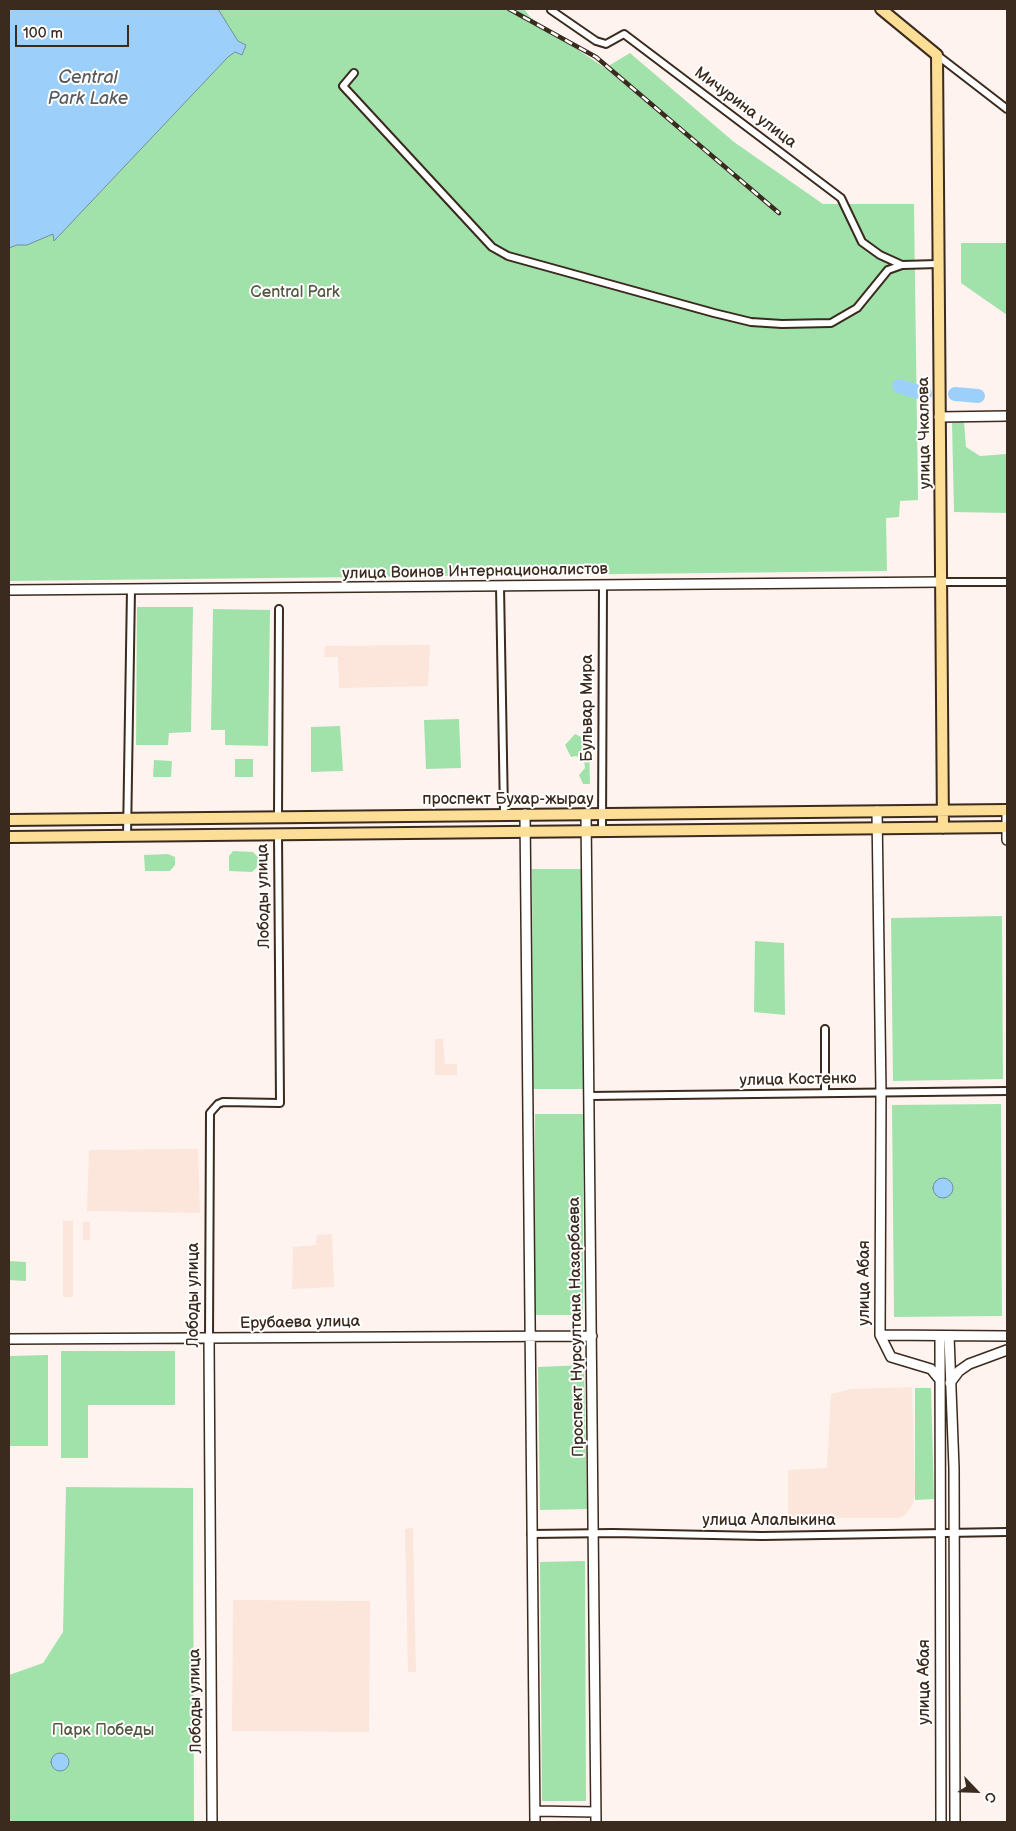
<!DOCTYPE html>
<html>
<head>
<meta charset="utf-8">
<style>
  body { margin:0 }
  #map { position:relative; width:1016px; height:1831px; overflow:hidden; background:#fef3ee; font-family:"Balsamiq Sans",sans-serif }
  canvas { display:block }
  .frame { position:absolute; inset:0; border:10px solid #3b2a1e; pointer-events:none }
  .north { position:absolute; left:951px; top:1766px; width:50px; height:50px; -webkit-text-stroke:4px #fff; paint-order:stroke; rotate:114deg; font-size:14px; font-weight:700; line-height:20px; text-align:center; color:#3b2a1e }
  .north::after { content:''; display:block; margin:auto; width:18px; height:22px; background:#3b2a1e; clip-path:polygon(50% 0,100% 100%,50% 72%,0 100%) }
  .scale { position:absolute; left:15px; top:25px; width:114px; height:22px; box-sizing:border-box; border:2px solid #3b2a1e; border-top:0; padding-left:6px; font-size:15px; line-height:18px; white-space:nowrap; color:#3b2a1e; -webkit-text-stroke:4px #fff; paint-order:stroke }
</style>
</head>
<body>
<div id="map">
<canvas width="1016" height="1831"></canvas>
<div class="frame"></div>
<div class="north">С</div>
<div class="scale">100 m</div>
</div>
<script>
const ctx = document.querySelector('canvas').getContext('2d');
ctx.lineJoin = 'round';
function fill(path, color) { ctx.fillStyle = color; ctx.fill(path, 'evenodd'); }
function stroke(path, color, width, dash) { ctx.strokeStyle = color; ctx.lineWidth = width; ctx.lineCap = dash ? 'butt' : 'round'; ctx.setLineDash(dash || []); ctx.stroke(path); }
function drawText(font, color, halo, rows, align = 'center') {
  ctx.font = font + ' "Balsamiq Sans",sans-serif'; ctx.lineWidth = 4; ctx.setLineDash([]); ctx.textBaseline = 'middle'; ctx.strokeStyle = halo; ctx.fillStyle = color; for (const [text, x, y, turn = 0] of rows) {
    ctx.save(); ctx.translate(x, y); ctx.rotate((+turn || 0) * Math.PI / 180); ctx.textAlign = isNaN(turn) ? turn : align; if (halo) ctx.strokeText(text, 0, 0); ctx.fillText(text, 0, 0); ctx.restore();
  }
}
fill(new Path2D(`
  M430,645l-2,41 -89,2 -1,-31h-14l1,-11z
  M435,1039h8l2,25h12v11h-22z
  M198,1149l2,64 -113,-2 2,-61z
  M63,1221h10v76h-10z
  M83,1222h7v18h-7z
  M332,1234l2,53 -42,2 1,-42 23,-2 1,-10z
  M912,1387l3,106 -2,11 -8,11 -6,3h-111v-48l39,-2 4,-74 20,-5z
  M413,1528l3,144h-8l-3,-143z
  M233,1600l137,1 -1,131 -137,-1z`), '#fce5da');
fill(new Path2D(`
  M9,9h515l7,9 74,50 25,-15 104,89 89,62h91l4,296 -18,1 -1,16 -13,1 1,53 -878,10z
  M961,243h46v72l-46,-32z
  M964,422l2,25 14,9 27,-2v59l-53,-1 -2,-89z
  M137,607h56l-2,125 -22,1 -1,12h-32z
  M213,609l57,1 -2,136 -43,-1v-15h-14z
  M459,719l2,49 -35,1 -2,-49z
  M340,726l3,45 -32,1v-45z
  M575,734l14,7 1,43h-7l-4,-9 6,-7 -1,-8 -8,-4 -5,1 -6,-12z
  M235,759h18v18h-18z
  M154,760l18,1 -1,16h-18z
  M233,851l20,1 5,5 -1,10 -5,5 -23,-1v-15z
  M168,854l7,3v8l-5,6h-25l-1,-16z
  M532,869h51v220h-50z
  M1002,916l1,163 -110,2 -2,-163z
  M755,941l29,2 1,72 -31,-3z
  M1001,1104l1,212 -108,1 -2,-212z
  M535,1114h48v201h-48z
  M9,1261l17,1v19l-17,-1z
  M61,1351h114v54h-87v53h-27z
  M48,1355v91h-39v-90z
  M584,1365l3,144 -47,1 -2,-143z
  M915,1388h16l3,111 -19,1z
  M66,1487l127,1 1,334h-185v-147l34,-12 20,-31z
  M585,1561l1,240h-44l-2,-239z`), '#a1e2ab');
const water = new Path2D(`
  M9,9h209l20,32 8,4 -4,10 -7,-3 -7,5 -174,184 -1,-7 -26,11h-10l-8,3z
  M933 1188a10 10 0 1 1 20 0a10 10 0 1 1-20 0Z
  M51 1762a9 9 0 1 1 18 0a9 9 0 1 1-18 0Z`);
fill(water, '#9cd0fa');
stroke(water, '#758ea2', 1);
stroke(new Path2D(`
  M899,386l26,8
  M955,394l23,2`), '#9cd0fa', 14);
const street = new Path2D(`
  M551,10l45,31 10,3 18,-10 217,164 21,44 18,13 22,10
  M937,55l70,54
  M354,73l-11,13 149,161 16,9 206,57 37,9 31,2 49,-1 26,-15 31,-38 14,-5 36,-1
  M942,582h65
  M500,586l4,227
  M278,817l1,-208
  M602,831l1,-246
  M127,837l4,-248
  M825,1093v-64
  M589,1096l418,-5
  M209,1339l1,-226 8,-9 5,-2 57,1 -2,-269
  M531,1534l82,-1 149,3 245,-4`);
const secondary = new Path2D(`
  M939,417l68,-1
  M9,590l933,-8
  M877,811l4,282 -1,242 11,22 40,12 9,11
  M1007,813v27
  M525,814l10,1008
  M586,814l10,1008
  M880,1335l127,1
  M940,1336l1,486
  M949,1336l5,132 1,354
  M9,1339l583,-3
  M209,1339l3,483
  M950,1383l9,-12 10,-7 38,-14
  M535,1811l61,1`);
const primary = new Path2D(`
  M881,9l56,46 6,773
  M9,820l998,-10
  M9,837l998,-10`);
stroke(street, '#3b2a1e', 10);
stroke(secondary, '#3b2a1e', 12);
stroke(primary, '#3b2a1e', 14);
stroke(street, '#fff', 6);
stroke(secondary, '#fff', 9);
stroke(primary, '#fcde96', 10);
const rail = new Path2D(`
  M509,9l87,48 183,156`);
stroke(rail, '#3b2a1e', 4.5);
stroke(rail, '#fff', 2.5, [8]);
drawText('16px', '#3b2a1e', '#fff', [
  ["Мичурина улица",745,108,37],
  ["улица Чкалова",925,433,-91],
  ["улица Воинов Интернационалистов",475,572,-1],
  ["Бульвар Мира",588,708,-90],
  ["проспект Бухар-жырау",508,800],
  ["Лободы улица",264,896,-91],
  ["улица Костенко",798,1080,-1],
  ["улица Абая",865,1283,-90],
  ["Лободы улица",194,1295,-90],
  ["Ерубаева улица",300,1323,-1],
  ["Проспект Нурсултана Назарбаева",577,1327,-91],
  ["улица Алалыкина",769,1521],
  ["улица Абая",925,1682,-90],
  ["Лободы улица",196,1701,-91]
]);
drawText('16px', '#545841', '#fff', [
  ["Central Park",295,293],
  ["Парк Победы",103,1731]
]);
drawText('italic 18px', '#585c60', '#fff', [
  ["Central",88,78],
  ["Park Lake",88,99]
]);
</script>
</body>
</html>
